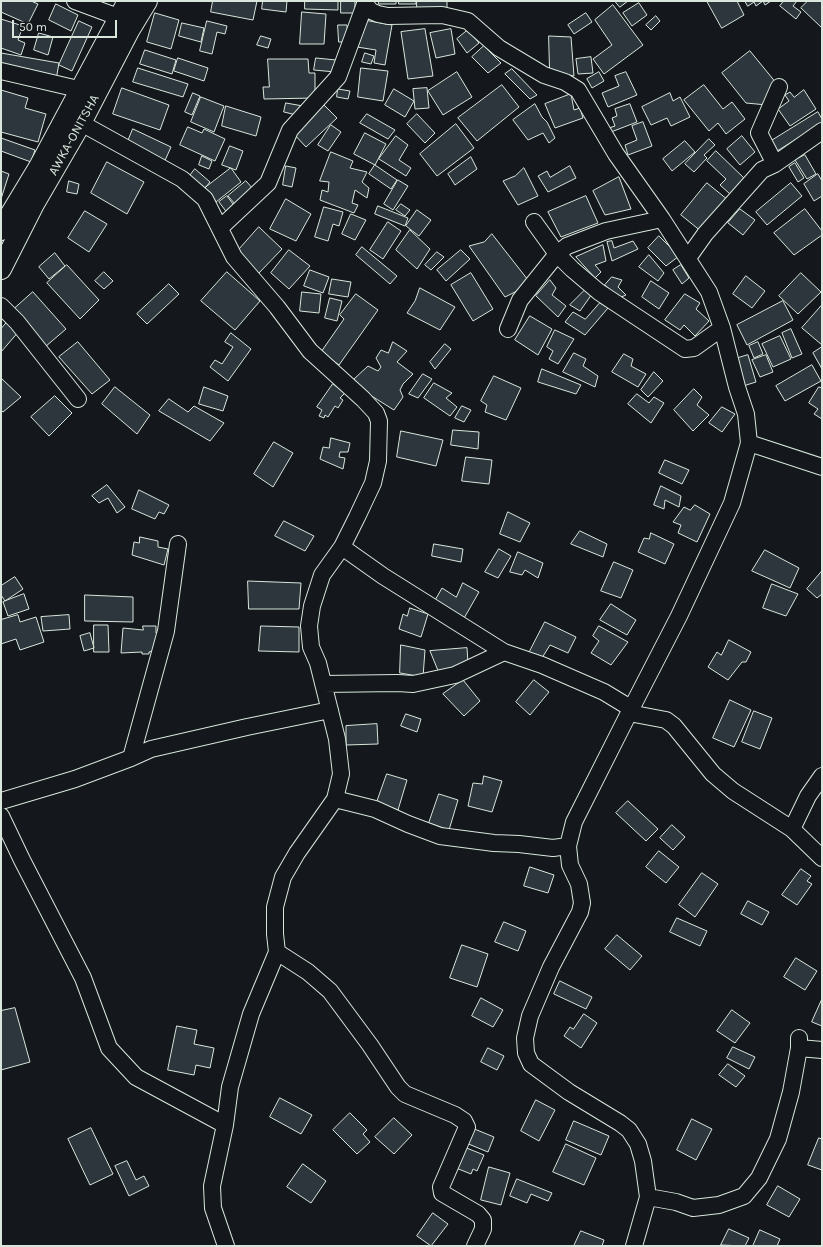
<!DOCTYPE html>
<html>
<head>
<meta charset="utf-8">
<style>
  body { margin:0 }
  #map { position:relative; width:823px; height:1247px; overflow:hidden; background:#14181c; font-family:Karla,sans-serif }
  canvas { display:block }
  .frame { position:absolute; inset:0; border:2px solid #d8e6dc; pointer-events:none }
  .scale { position:absolute; left:12px; top:20px; width:105px; height:18px; box-sizing:border-box; border:2px solid #d8e6dc; border-top:0; padding-left:5px; font-size:12px; line-height:14px; white-space:nowrap; color:#d8e6dc; -webkit-text-stroke:3px #14181c; paint-order:stroke }
</style>
</head>
<body>
<div id="map">
<canvas width="823" height="1247"></canvas>
<div class="frame"></div>
<div class="scale">50 m</div>
</div>
<script>
const ctx = document.querySelector('canvas').getContext('2d');
ctx.lineJoin = 'round';
function fill(path, color) { ctx.fillStyle = color; ctx.fill(path, 'evenodd'); }
function stroke(path, color, width, dash) { ctx.strokeStyle = color; ctx.lineWidth = width; ctx.lineCap = dash ? 'butt' : 'round'; ctx.setLineDash(dash || []); ctx.stroke(path); }
function drawText(font, color, halo, rows, align = 'center') {
  ctx.font = font + ' Karla,sans-serif'; ctx.lineWidth = 3; ctx.setLineDash([]); ctx.textBaseline = 'middle'; ctx.strokeStyle = halo; ctx.fillStyle = color; for (const [text, x, y, turn = 0] of rows) {
    ctx.save(); ctx.translate(x, y); ctx.rotate((+turn || 0) * Math.PI / 180); ctx.textAlign = isNaN(turn) ? turn : align; if (halo) ctx.strokeText(text, 0, 0); ctx.fillText(text, 0, 0); ctx.restore();
  }
}
const building = new Path2D(`
  M1,1h30l7,3 -10,20 -27,-12z
  M213,1h44l-4,19 -42,-8z
  M263,1h24l-1,11 -24,-3z
  M305,1h33v9l-33,-1z
  M341,1h14v12h-14z
  M379,1h17v3h-17z
  M399,1h17v3h-17z
  M417,1h30v12l-30,-2z
  M615,1h13l-8,6z
  M707,1h30l7,14 -22,13z
  M745,1h26l-6,4 -2,-4 -7,5 -2,-4 -6,4z
  M784,1h13l-4,5 8,6 -5,7 -16,-13z
  M808,1h14v27l-21,-20z
  M639,3l8,12 -15,11 -9,-13z
  M56,4l22,11 -7,16 -22,-11z
  M613,5l30,40 -39,29 -11,-15 19,-14 -17,-25z
  M302,12l24,2 -2,30h-24z
  M155,13l24,7 -8,29 -24,-7z
  M586,13l6,9 -18,12 -6,-9z
  M656,16l4,5 -9,9 -5,-5z
  M1,19l22,7 -5,14 7,3 -4,12 -20,-7z
  M364,20l28,5 -7,40 -11,-2 2,-13 -19,-3z
  M79,21l13,6 -20,44 -13,-6z
  M207,21l20,5 -2,8 -8,-2 -5,22 -12,-3z
  M182,23l22,5 -3,14 -22,-6z
  M338,25h9l1,17h-9z
  M425,29l8,47 -25,3 -7,-47z
  M451,29l4,25 -19,4 -6,-25z
  M468,30l11,13 -12,10 -10,-14z
  M39,33l14,4 -5,18 -14,-5z
  M261,36l10,3 -3,9 -11,-3z
  M549,36l22,1 3,39 -24,-4z
  M484,46l17,17 -13,10 -16,-16z
  M145,50l31,10 -4,14 -32,-10z
  M750,51l27,33 -10,21 -21,-2 -24,-30z
  M1,53l58,10 -3,17 -55,-10z
  M365,53l9,3 -3,8 -9,-2z
  M591,57l2,16 -15,1 -2,-15z
  M178,58l30,10 -4,13 -30,-10z
  M316,58l20,2 -1,12 -21,-2z
  M268,59h40l1,14h6v25l-51,1 -1,-12h6z
  M138,68l50,16 -5,13 -50,-15z
  M361,68l27,3 -5,30 -25,-4z
  M512,69l25,26 -7,4 -25,-25z
  M457,72l15,25 -29,18 -15,-24z
  M599,72l5,9 -12,7 -5,-9z
  M626,72l11,23 -29,12 -6,-14 17,-7 -4,-10z
  M502,85l17,22 -42,34 -19,-23z
  M704,85l19,24 9,-7 13,17 -19,15 -8,-11 -9,8 -25,-31z
  M122,88l47,17 -9,25 -47,-16z
  M427,88l2,20 -14,1 -2,-20z
  M338,89l12,2 -2,8 -11,-2z
  M394,89l20,12 -9,16 -20,-12z
  M1,90l27,8 -3,10 21,6 -8,28 -37,-10z
  M804,90l12,19 -26,17 -12,-17 11,-8 -4,-6 5,-3 4,5z
  M193,93l7,3 -8,19 -7,-3z
  M670,93l3,8 7,-4 10,20 -19,9 -4,-8 -16,7 -9,-18z
  M571,94l3,16 6,-2 3,10 -28,10 -10,-24z
  M201,97l23,9 -10,26 -23,-10z
  M286,103l17,3 -2,10 -17,-4z
  M322,103l15,15 -31,29 -14,-15z
  M535,104l7,13 5,5 8,16 -6,5 -6,-10 -15,7 -15,-20z
  M630,104l7,18 -26,10 -2,-4 6,-2 -3,-8 5,-2 -2,-7z
  M226,106l35,11 -5,19 -34,-10z
  M818,112l4,7v4l-48,30 -6,-10z
  M367,114l28,16 -7,9 -28,-16z
  M417,114l18,19 -10,10 -18,-19z
  M643,122l9,24 -24,9 -3,-10 12,-5 -5,-14z
  M456,124l18,24 -37,28 -17,-22z
  M331,125l10,7 -13,19 -10,-6z
  M188,127l14,6 2,-4 21,10 -10,22 -35,-16z
  M133,129l38,18 -8,18 -37,-19z
  M365,133l21,11 -11,21 -21,-11z
  M396,136l12,9 -9,15 12,8 -5,8 -27,-17z
  M742,136l13,16 -15,13 -13,-16z
  M1,138l34,12 -4,12 -30,-11z
  M709,139l6,6 -11,10 3,3 -13,14 -9,-8z
  M685,141l10,11 -23,19 -9,-12z
  M230,146l13,5 -7,19 -14,-5z
  M716,151l29,28 -15,15 -10,-9 6,-6 -19,-18z
  M331,152l22,9 -3,7 17,4 -5,10 7,6 -2,10 -12,-8 -3,13 6,2 -4,8 -34,-13 2,-10 6,2 1,-10 -9,-1z
  M805,155l11,19 -9,5 -12,-19z
  M202,156l10,5 -3,8 -10,-4z
  M471,157l6,12 -22,16 -7,-11z
  M107,162l37,20 -17,32 -36,-21z
  M795,163l9,15 -6,4 -9,-15z
  M375,165l22,15 -6,9 -22,-15z
  M286,166l10,2 -4,19 -9,-2z
  M570,166l6,12 -28,14 -10,-16 9,-5 3,6z
  M231,168l10,14 -25,20 -11,-14z
  M524,168l14,28 -20,9 -15,-24 12,-5z
  M195,169l15,13 -9,11 -15,-12z
  M1,171l8,3 -8,25z
  M818,174l4,7v15l-8,5 -10,-17z
  M619,177l12,32 -26,6 -12,-24z
  M398,180l10,6 -15,24 -9,-6z
  M69,181l10,3 -2,10 -10,-2z
  M246,181l8,9 -18,15 -8,-9z
  M707,183l21,17 -26,32 -21,-17z
  M791,183l11,13 -35,29 -11,-13z
  M227,196l9,12 -8,6 -9,-12z
  M586,196l12,27 -37,14 -13,-25z
  M286,199l25,15 -15,27 -26,-12z
  M401,204l9,6 -5,6 -9,-6z
  M378,206l30,12 -3,8 -30,-12z
  M324,207l19,5 -4,14 -6,-2 -5,17 -13,-4z
  M740,209l15,11 -12,15 -15,-12z
  M805,209l17,22v4l-28,20 -20,-22z
  M417,210l14,10 -12,16 -13,-10z
  M85,211l22,13 -18,28 -21,-14z
  M351,214l15,6 -11,20 -13,-6z
  M388,222l13,9 -18,28 -13,-9z
  M259,227l23,22 -23,24 -23,-20z
  M410,230l20,19 -13,20 -21,-19z
  M492,234l36,46 -11,11 -12,6 -36,-51 15,-4z
  M659,236l20,20 -13,10 -18,-18z
  M612,241l2,7 19,-7 5,8 -26,12 -5,-19z
  M603,245l3,16 -11,4 6,7 -6,6 -19,-21z
  M362,247l35,29 -7,8 -34,-29z
  M289,250l21,16 -21,23 -18,-16z
  M461,250l9,9 -24,22 -9,-11z
  M437,252l7,5 -13,13 -6,-5z
  M55,253l10,13 -16,13 -10,-12z
  M649,255l15,18 -6,8 -19,-14z
  M67,265l32,35 -19,19 -33,-36z
  M681,265l8,13 -7,6 -9,-14z
  M310,270l19,7 -6,16 -19,-7z
  M104,272l9,9 -9,8 -9,-8z
  M227,272l33,29 -25,29 -34,-29z
  M471,273l22,36 -20,12 -22,-36z
  M801,273l20,19 -23,22 -19,-18z
  M746,276l19,15 -13,17 -19,-14z
  M612,277l10,3 -4,7 8,8 -7,3 -14,-13z
  M332,279l19,3 -3,15 -19,-3z
  M550,280l6,8 -4,7 14,11 -8,11 -22,-21z
  M651,281l18,12 -10,16 -17,-12z
  M169,284l10,10 -32,30 -10,-10z
  M420,288l35,19 -15,23 -33,-17 8,-12z
  M585,290l7,4 -12,17 -10,-6z
  M33,292l33,37 -21,18 -32,-37z
  M302,292l19,2 -2,19 -19,-2z
  M356,294l22,16 -39,55 -18,-13 23,-33 -4,-4z
  M685,294l15,9 -4,6 13,12 -14,15 -11,-11 -4,5 -15,-10z
  M330,298l12,3 -5,20 -12,-3z
  M783,301l10,19 -46,25 -10,-20z
  M600,303l8,5 -23,27 -20,-13 8,-10 12,7z
  M822,305v40l-20,-17z
  M530,316l22,13 -14,26 -23,-15z
  M9,320l11,10 -19,22v-23z
  M791,329l11,25 -10,4 -10,-25z
  M555,330l19,9 -16,25 -9,-5 4,-8 -6,-4z
  M231,333l20,16 -23,32 -18,-14 5,-7 7,4 11,-17 -8,-5z
  M780,336l11,23 -18,8 -11,-23z
  M78,342l32,38 -18,14 -33,-37z
  M393,342l14,9 -10,11 16,12 -10,10 -3,6 3,7 -9,13 -24,-15 -16,-16 14,-13 10,5 3,-4 -5,-9 5,-8 7,3z
  M758,342l5,12 -9,4 -5,-12z
  M445,344l6,5 -16,20 -5,-7z
  M822,347v22l-9,-16z
  M574,353l12,6 -3,7 15,10 -3,11 -32,-15z
  M624,354l9,5 -2,7 15,8 -8,13 -26,-15z
  M748,355l8,27 -13,4 -8,-27z
  M766,355l7,17 -13,5 -8,-17z
  M812,365l9,16 -36,20 -9,-15z
  M542,369l39,16 -5,9 -38,-12z
  M654,372l9,9 -15,16 -7,-7z
  M423,374l9,5 -14,19 -9,-4z
  M494,376l27,12 -15,32 -21,-8 2,-7 -6,-4z
  M1,378l20,19 -18,15 -2,-2z
  M434,383l18,10 -6,5 11,9 -7,9 -26,-18z
  M333,384l12,9 -5,5 3,2 -5,8 -3,-2 -7,11 -3,-2 -1,3 -5,-2 3,-6 -5,-3z
  M115,387l35,28 -13,19 -35,-30z
  M204,387l24,9 -5,15 -24,-7z
  M819,387l3,1v31l-8,-5 4,-5 -9,-6z
  M694,389l8,8 -5,8 12,10 -16,16 -19,-21z
  M637,394l12,9 5,-6 10,6 -13,20 -23,-19z
  M55,396l17,17 -23,23 -18,-19z
  M169,399l19,13 6,-6 30,17 -14,18 -51,-30z
  M462,406l9,4 -7,12 -9,-4z
  M722,407l13,7 -13,18 -13,-9z
  M453,430l26,2 -1,17 -27,-4z
  M401,431l42,9 -7,26 -39,-9z
  M331,438l19,5 -2,9h-8l-1,5 6,1 -2,11 -23,-10 3,-12 6,1z
  M274,442l19,11 -20,34 -19,-13z
  M466,457l26,3 -3,24 -27,-3z
  M665,460l24,10 -7,14 -23,-11z
  M107,485l18,22 -8,6 -9,-15 -9,5 -7,-7z
  M661,486l20,10 -2,11 -14,-7 -1,9 -10,-4z
  M139,490l30,15 -5,9 -5,-2 -4,7 -23,-10z
  M695,505l15,9 -13,28 -19,-9 3,-8 -8,-3 11,-15 6,3z
  M508,512l22,11 -10,19 -20,-8z
  M284,521l30,15 -9,15 -30,-15z
  M580,531l27,13 -4,13 -32,-13z
  M651,533l23,11 -9,20 -27,-12 6,-14 5,1z
  M140,537l18,4v6l10,2 -4,16 -32,-10 2,-13 5,1z
  M434,544l29,5 -2,13 -29,-6z
  M499,549l12,7 -13,22 -13,-6z
  M765,550l34,18 -9,20 -38,-17z
  M518,552l25,11 -5,15 -13,-8 -3,5 -12,-3z
  M614,562l19,8 -12,28 -20,-7z
  M822,571v23l-5,4 -10,-9z
  M15,577l8,12 -18,12 -4,-6v-9z
  M248,581l53,2 -2,26h-50z
  M463,583l16,9 -16,28 -29,-18 8,-14 14,9z
  M772,584l26,10 -12,22 -23,-8z
  M24,594l5,15 -21,7 -5,-14z
  M85,595l48,2v25l-48,-1z
  M611,604l25,16 -9,15 -27,-15z
  M410,608l18,6 -7,23 -22,-8 4,-15 4,2z
  M18,615l2,7 16,-5 8,25 -24,8 -4,-11 -15,5v-24z
  M69,615l1,14 -27,2 -2,-14z
  M545,622l31,15 -8,16 -18,-8 -8,13 -14,-3z
  M94,625h14l1,27h-15z
  M143,626h13v7h2v17l-9,2v2h-7v-2l-21,1 2,-25 20,2z
  M261,626l38,1v25l-40,-1z
  M599,626l29,16 -17,23 -20,-12 8,-12 -6,-5z
  M90,633l4,15 -10,3 -4,-15z
  M729,640l22,12 -5,10h-4l-14,18 -20,-13 9,-15 4,3z
  M401,645l24,5 -2,27 -23,-4z
  M467,648l1,15 -29,10 -9,-22z
  M463,680l17,21 -16,15 -21,-22z
  M534,680l15,12 -19,23 -14,-13z
  M730,700l21,10 -17,37 -21,-9z
  M754,711l18,7 -12,31 -18,-7z
  M406,714l15,5 -4,13 -16,-6z
  M377,724l1,20 -32,1v-19z
  M387,774l20,6 -9,30 -21,-8z
  M484,776l18,5 -10,31 -24,-6 5,-23 9,1z
  M439,794l19,6 -9,30 -20,-7z
  M628,801l30,28 -12,12 -30,-28z
  M672,825l13,12 -12,13 -13,-12z
  M659,851l20,16 -13,16 -20,-16z
  M530,867l24,8 -6,18 -24,-7z
  M801,869l10,7 -4,5 5,3 -15,21 -15,-10z
  M702,873l16,11 -23,33 -16,-12z
  M748,901l21,11 -7,13 -21,-11z
  M677,918l30,13 -7,15 -30,-14z
  M504,922l22,9 -8,20 -23,-9z
  M617,935l25,21 -12,14 -25,-21z
  M462,945l26,9 -11,33 -27,-9z
  M796,958l21,13 -12,19 -21,-13z
  M560,981l32,16 -6,12 -32,-15z
  M481,998l22,12 -10,17 -21,-11z
  M822,999v27l-10,-4z
  M15,1008l15,54 -29,8v-59z
  M732,1010l18,13 -15,20 -18,-12z
  M584,1014l13,9 -16,25 -17,-12 6,-9 3,2z
  M177,1026l20,4 -3,14 20,4 -4,20 -14,-3 -2,10 -26,-5z
  M733,1047l22,10 -6,12 -22,-11z
  M488,1048l16,8 -7,14 -16,-8z
  M728,1064l17,12 -9,11 -17,-12z
  M280,1098l32,17 -11,19 -31,-17z
  M536,1100l19,10 -16,31 -18,-10z
  M350,1113l17,17 -4,4 7,8 -13,12 -24,-24z
  M394,1118l18,17 -18,19 -19,-17z
  M692,1119l20,10 -16,31 -19,-10z
  M574,1121l35,15 -8,19 -35,-15z
  M91,1128l22,46 -23,11 -22,-46z
  M472,1128l22,9 -6,15 -22,-9z
  M819,1138l3,1v31l-14,-5z
  M566,1144l30,14 -12,27 -31,-13z
  M464,1147l20,8 -7,16 -4,-2 -2,5 -15,-6z
  M127,1161l9,19 8,-4 5,10 -20,10 -14,-30z
  M303,1164l23,17 -15,22 -24,-16z
  M489,1167l21,6 -9,32 -20,-5z
  M517,1179l35,14 -4,8 -17,-7 -4,9 -17,-7z
  M778,1186l22,13 -11,18 -22,-12z
  M433,1213l15,11 -17,22 -14,-10z
  M729,1229l20,9 -4,8 -24,-1z
  M760,1230l20,9 -3,7h-24z
  M581,1231l23,9 -2,6h-28z`);
fill(building, '#2c363c');
stroke(building, '#d8e6dc', 1);
const minor = new Path2D(`
  M75,1l43,16
  M365,1v3l6,7 7,3 10,2 54,-1 26,6 31,27 45,27 21,7 13,8 38,64 46,65 47,73 13,36 15,59 9,27 3,29 -17,60 -53,113 -50,97 -55,109 -6,24 2,19 9,19 3,19 -2,9 -29,55 -21,49 -5,22 1,15 5,11 38,28 51,31 9,7 9,14 5,17 5,36 -14,49
  M1,71l90,21
  M81,123l101,56 23,20 29,58 43,50 33,44 53,48 13,14 3,8 -1,40 -5,22 -16,34 -15,30 -20,28 -10,31 -3,20 2,21 7,16 19,76 4,35 -6,25 -38,54 -14,24 -8,30v27l2,18 -26,62 -21,73 -5,38 -13,61 1,22 13,38
  M775,164l-16,-31 20,-46
  M534,222l23,32 15,15 27,23 86,57 9,-1 28,-20
  M220,228l48,-45 22,-53 48,-53 27,-73
  M688,258l17,-24 57,-64 13,-6 47,-33
  M1,306l16,16 61,77
  M508,329l12,-29 37,-46 10,-8 39,-15 56,-12
  M749,443l73,24
  M342,547l41,29 121,76 38,13 62,27 28,17
  M323,684l75,-1 15,1 42,-9 49,-23
  M629,713l37,7 8,6 39,48 20,17 59,38 30,29
  M131,758l35,-127 12,-87
  M335,799l40,10 33,15 32,12 54,7 25,1 34,4 15,-2
  M1,801l74,-22 56,-21 20,-9 96,-22 83,-17
  M1,816l21,44 61,118 26,70 27,29 89,48
  M792,829l16,-33 14,-20
  M277,952l31,20 22,19 40,54 28,42 7,7 50,21 9,6 3,6 -26,60 1,6 36,21 5,6v9l-8,17
  M799,1048l23,2
  M648,1197l28,5 17,6 26,-3 25,-9 15,-18 19,-39 13,-47 8,-44v-10`);
const major = new Path2D(`
  M1,230l38,-63 89,-166
  M1,269l33,-65 47,-81 49,-94 17,-28`);
stroke(minor, '#d8e6dc', 18);
stroke(major, '#d8e6dc', 22);
stroke(minor, '#14181c', 16);
stroke(major, '#14181c', 20);
drawText('13px', '#d8e6dc', '#14181c', [
  ["AWKA-ONITSHA",74,135,-61]
]);
</script>
</body>
</html>
